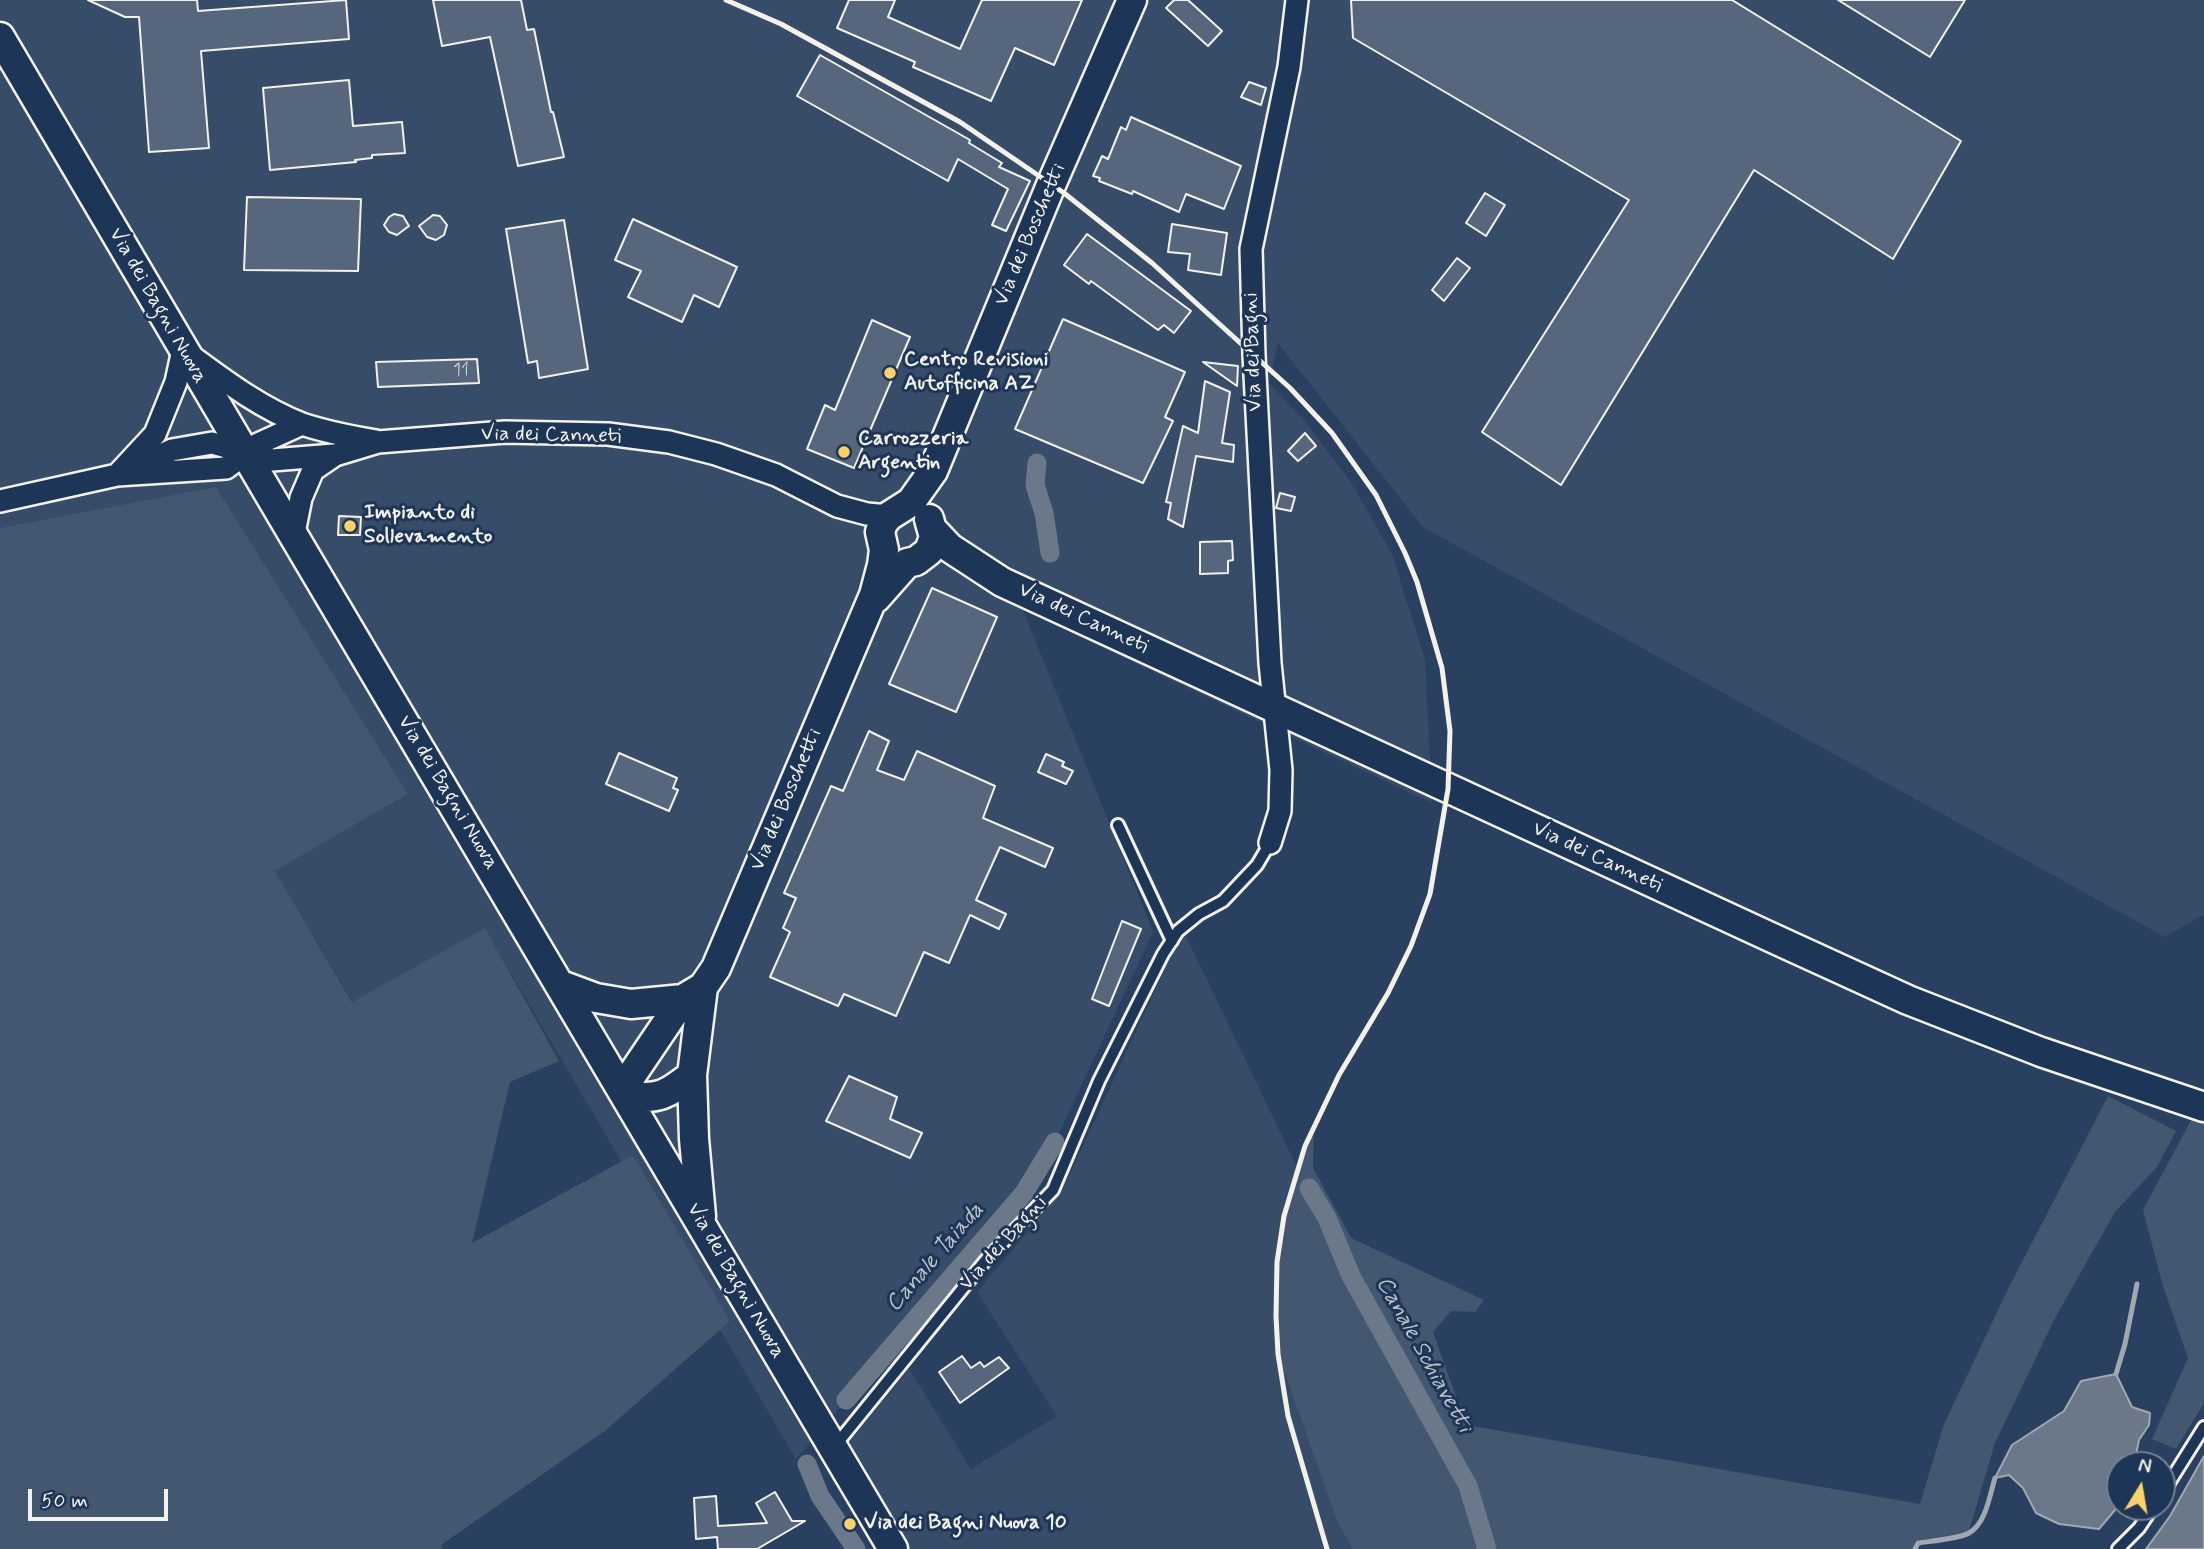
<!DOCTYPE html>
<html>
<head>
<meta charset="utf-8">
<style>
  body { margin:0 }
  #map { position:relative; width:2204px; height:1549px; overflow:hidden; background:#2a4060; font-family:Mynerve,sans-serif }
  canvas { display:block }
  .north { position:absolute; left:2106px; top:1451px; width:70px; height:70px; box-sizing:border-box; background:#1d3557; border:2px solid #738091; border-radius:50%; rotate:11deg; font-size:19px; font-weight:700; line-height:28px; text-align:center; color:#f4f1e8 }
  .north::after { content:''; display:block; margin:auto; width:24px; height:32px; background:#ffd166; clip-path:polygon(50% 0,100% 100%,50% 72%,0 100%) }
  .scale { position:absolute; left:28px; top:1489px; width:140px; height:32px; box-sizing:border-box; border:4px solid #f4f1e8; border-top:0; padding-left:9px; font-size:21px; line-height:24px; white-space:nowrap; color:#f4f1e8; -webkit-text-stroke:5px #1d3557; paint-order:stroke }
</style>
</head>
<body>
<div id="map">
<canvas width="2204" height="1549"></canvas>
<div class="north">N</div>
<div class="scale">50 m</div>
</div>
<script>
const ctx = document.querySelector('canvas').getContext('2d');
ctx.lineJoin = 'round';
function fill(path, color) { ctx.fillStyle = color; ctx.fill(path, 'evenodd'); }
function stroke(path, color, width, dash) { ctx.strokeStyle = color; ctx.lineWidth = width; ctx.lineCap = dash ? 'butt' : 'round'; ctx.setLineDash(dash || []); ctx.stroke(path); }
function drawText(font, color, halo, rows, align = 'center') {
  ctx.font = font + ' Mynerve,sans-serif'; ctx.lineWidth = 6; ctx.setLineDash([]); ctx.textBaseline = 'middle'; ctx.strokeStyle = halo; ctx.fillStyle = color; for (const [text, x, y, turn = 0] of rows) {
    ctx.save(); ctx.translate(x, y); ctx.rotate((+turn || 0) * Math.PI / 180); ctx.textAlign = isNaN(turn) ? turn : align; if (halo) ctx.strokeText(text, 0, 0); ctx.fillText(text, 0, 0); ctx.restore();
  }
}
fill(new Path2D(`
  M0,0h2204v914l-39,23 -742,-410 -145,-184 -9,40 38,41 43,57 42,73 33,106 7,143 -409,-193 130,322 -98,210 -31,51 -228,266 -311,-530 -132,73 -78,-131 133,-77 -192,-306 -216,40z
  M1183,930l275,572 12,47h-561l-62,-104 62,-76 62,100 86,-53 -80,-124 85,-101z`), '#374c69');
fill(new Path2D(`
  M216,487l192,307 -133,77 77,131 133,-74 74,133 -49,21 -38,161 161,-88 97,166 -124,109 -165,115 2,4h-443v-1021z
  M2108,1096l68,35 -19,36 -42,45 -60,106 -60,125 -27,91 -49,9 -4,6h-562l-15,-26 -60,-169 -2,-38 1,-54 7,-46 13,-48 17,-43 -1,43 38,70 133,62 -9,12 -24,-1 -18,21 33,93 454,79 24,-80 64,-135z
  M2204,1096v307l-28,46 -24,-10 36,-81 -26,-75 -19,-73z`), '#445771');
const water = new Path2D(`
  M2116,1374l16,33 18,6 -1,12 -10,15 -5,25h-14v39l-21,25 -40,-5 -23,-11 -13,-25 -14,-13 -14,3 17,-33 52,-34 17,-30z
  M2204,1456v93h-58l24,-33z`);
fill(water, '#6a788a');
stroke(water, '#a1a8b0', 2);
stroke(new Path2D(`
  M2116,1374l9,-30 12,-60
  M1915,1549l3,-6c13,-2 40,-4 51,-10 17,-9 21,-39 26,-55`), '#a1a8b0', 5);
stroke(new Path2D(`
  M1037,463l-2,22 9,28 6,40
  M1309,1188l18,30 24,58 117,210 19,63
  M846,1400l178,-207 31,-51
  M807,1464l13,32 36,53`), '#6a788a', 19);
const building = new Path2D(`
  M88,0h109l1,11 148,-11 3,39 -148,12 8,97 -60,4 -10,-135h-14z
  M433,0h88l6,30 7,-1 17,83h2l11,45 -46,9 -28,-129 -48,9z
  M849,0h46l-7,17 72,32 22,-49h100l-28,65 -39,-17 -24,53 -78,-34 2,-5 -78,-34z
  M1174,0h14l34,31 -14,15 -42,-38z
  M1351,0h381l229,141 -68,118 -139,-89 -193,315 -79,-53 147,-232 -276,-162z
  M1838,0h127l-35,57z
  M820,55l150,85 -1,3 33,20 -3,4 31,14 -24,50 -14,-6 16,-36 -50,-30 -10,22 -151,-85z
  M349,80l4,46 49,-4 3,31 -33,2v3l-17,2 1,2 -86,8 -7,-82z
  M1249,82l17,6 -5,17 -20,-8z
  M1131,117l110,49 -17,43 -38,-15 -7,18 -46,-21 -1,3 -33,-13 1,-3 -7,-2 9,-20 6,3 13,-32 5,3z
  M1485,193l20,12 -19,31 -20,-13z
  M247,197l114,2 -3,72 -114,-1z
  M394,214l9,2 6,10 -12,9 -8,-3 -5,-7 5,-8z
  M433,215l7,1 7,9 -3,10 -8,5 -9,-3 -8,-11z
  M633,219l104,48 -18,40 -25,-12 -12,27 -54,-25 13,-26 -26,-11z
  M564,220l24,149 -49,9 -2,-17 -9,2 -22,-134z
  M1172,224l55,9 -6,42 -33,-5 2,-16 -22,-2z
  M1087,234l104,77 -17,22 -10,-8 -6,5 -67,-49 -2,3 -25,-19z
  M1457,258l13,10 -26,33 -12,-11z
  M1063,319l122,53 -20,45 8,4 -30,62 -128,-54z
  M872,320l38,17 -56,131 -47,-19 18,-44 10,5z
  M477,359l2,24 -101,4 -2,-25z
  M1203,362l35,4 -1,20z
  M1205,381l25,11 -8,51 12,2 -1,17 -37,-6 -13,71 -15,-8 3,-16 -5,-1 17,-76 15,7z
  M1305,433l11,13 -18,15 -10,-10z
  M1280,493l15,4 -4,14 -15,-3z
  M339,516l22,1 -1,18h-22z
  M1232,541l1,19 -5,1v12l-28,1v-32z
  M932,588l65,29 -41,95 -67,-28z
  M869,731l20,10 -12,29 27,10 13,-29 78,35 -12,32 70,30 -8,19 -45,-20 -24,53 30,14 -7,15 -29,-14 -21,48 -25,-11 -28,64 -52,-22 -6,12 -68,-29 20,-45 -7,-4 13,-30 -12,-5 47,-107 12,5z
  M619,753l58,25 -4,10 5,2 -9,21 -63,-27z
  M1046,754l18,8 -2,4 11,5 -7,13 -28,-12z
  M1122,921l19,8 -32,77 -17,-7z
  M849,1076l48,21 -7,22 32,14 -12,25 -84,-37z
  M962,1356l9,12 9,-6 4,5 15,-10 10,11 -49,35 -21,-31z
  M775,1492l17,29h13l-48,28h-39l-1,-12 -21,2 -2,-41 22,-2 2,30 49,-3 -11,-20z`);
fill(building, '#56677d');
stroke(building, '#f4f1e8', 2);
const service = new Path2D(`
  M1118,825l54,116
  M835,1446l150,-185 68,-71 46,-109 64,-127 15,-23 21,-17 24,-13 34,-36 13,-22
  M2162,1494l42,-67
  M2118,1549l21,-21 14,-21`);
const minor = new Path2D(`
  M128,470l44,-20 40,-7 60,17 62,-5
  M117,475l38,-41 21,-52 7,-32c37,27 75,57 119,74 24,8 50,13 74,17
  M0,501l117,-26 109,-7 32,-24 44,-20
  M293,538l8,-40 12,-28 22,-15 43,-13 127,-10 103,2 61,8 47,12 60,21 61,31 30,8 22,2
  M1270,843l10,-32 1,-41 -11,-107 -16,-308 -3,-106 38,-182 8,-67`);
const tertiary = new Path2D(`
  M0,37c296,505 596,1008 893,1512
  M933,530l17,18 52,34 777,359 129,59 133,52 163,55
  M876,598l31,-35 9,-2 13,-10 5,-14 -5,-18
  M561,985l35,13 35,6 52,-5
  M626,1095l5,-19 52,-77 20,-12
  M626,1095c32,6 42,-1 66,-20
  M701,1216l-7,-77 -2,-64 11,-88 13,-19 158,-373 8,-30 2,-15 -4,-18 3,-9 6,-7 22,-14 22,-31 118,-286 81,-185`);
stroke(service, '#f4f1e8', 16);
stroke(minor, '#f4f1e8', 26);
stroke(tertiary, '#f4f1e8', 33);
stroke(service, '#1d3557', 10);
stroke(minor, '#1d3557', 21);
stroke(tertiary, '#1d3557', 28);
stroke(new Path2D(`
  M726,0l55,24 179,98 104,71 88,70 138,125 42,45 44,62 29,58 12,29 25,86 8,63 -2,58 -18,105 -19,52 -23,47 -49,82 -34,71 -21,70 -7,46 -1,54 2,38 10,62 39,133`), '#f4f1e8', 5);
for (const [x, y, r, color] of [
  [890,373,7,"#ffd166"],
  [844,452,7,"#ffd166"],
  [350,526,7,"#ffd166"],
  [850,1524,7,"#ffd166"]
]) { const dot = new Path2D(); dot.arc(x, y, r, 0, 2 * Math.PI); ctx.fillStyle = color; ctx.fill(dot); stroke(dot, '#1d3557', 2.5); }
drawText('18px', '#cccecd', null, [
  ["11",461,371]
]);
drawText('21px', '#f4f1e8', '#1d3557', [
  ["Via dei Boschetti",1031,235,-67],
  ["Via dei Bagni Nuova",157,306,60],
  ["Via dei Bagni",1254,352,-92],
  ["Via dei Canneti",551,436,1],
  ["Via dei Canneti",1083,619,25],
  ["Via dei Bagni Nuova",447,793,59],
  ["Via dei Boschetti",787,800,-67],
  ["Via dei Canneti",1597,858,25],
  ["Via dei Bagni",1004,1244,-48],
  ["Via dei Bagni Nuova",735,1281,60]
]);
drawText('bold 21px', '#f4f1e8', '#1d3557', [
  ["Centro Revisioni",904,361],
  ["Autofficina AZ",904,385],
  ["Carrozzeria",858,440],
  ["Argentin",858,464],
  ["Impianto di",364,514],
  ["Sollevamento",364,538],
  ["Via dei Bagni Nuova 10",864,1524]
], 'left');
drawText('italic 23px', '#bdc1c2', '#1d3557', [
  ["Canale Taiada",936,1258,-49],
  ["Canale Schiavetti",1423,1355,61]
]);
</script>
</body>
</html>
